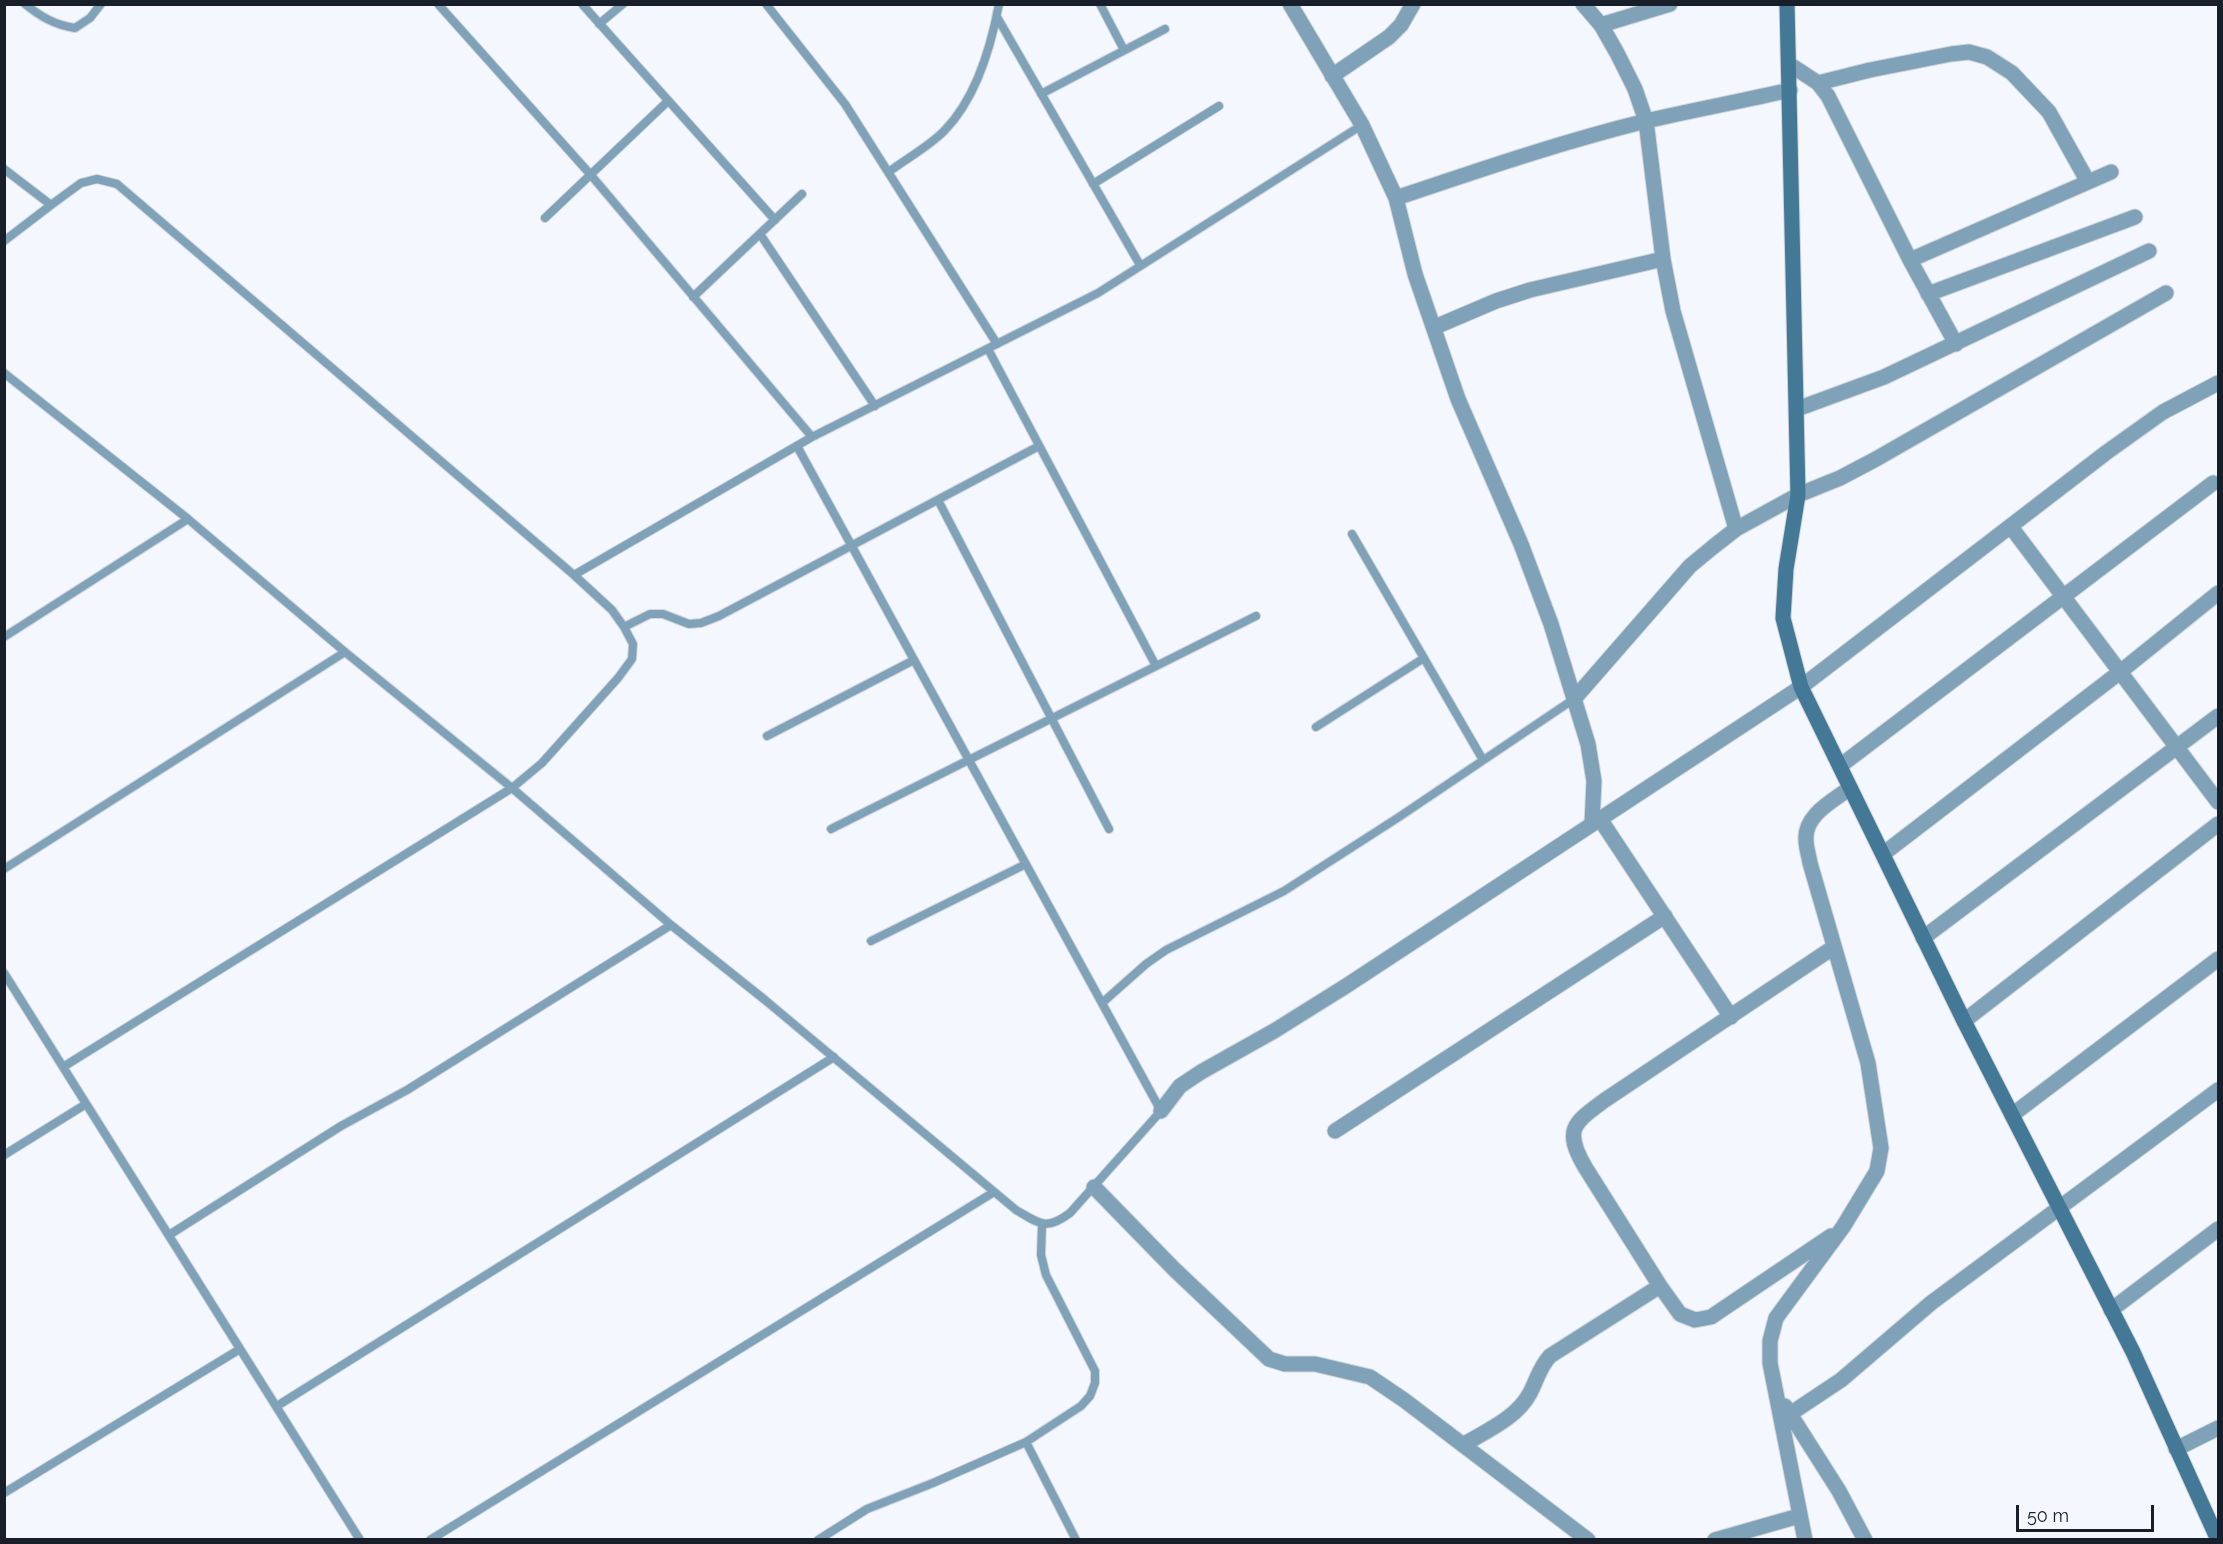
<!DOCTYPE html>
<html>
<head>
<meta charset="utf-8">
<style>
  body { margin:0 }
  #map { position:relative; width:2223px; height:1544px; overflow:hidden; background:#f4f8fe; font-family:Raleway,sans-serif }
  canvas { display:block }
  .frame { position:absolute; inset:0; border:6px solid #181f2a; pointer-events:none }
  .scale { position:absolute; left:2016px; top:1505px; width:138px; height:27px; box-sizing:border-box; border:3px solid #181f2a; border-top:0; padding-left:8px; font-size:18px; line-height:21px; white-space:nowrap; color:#181f2a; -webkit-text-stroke:4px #f4f8fe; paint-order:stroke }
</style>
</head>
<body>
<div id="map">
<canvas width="2223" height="1544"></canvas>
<div class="frame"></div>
<div class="scale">50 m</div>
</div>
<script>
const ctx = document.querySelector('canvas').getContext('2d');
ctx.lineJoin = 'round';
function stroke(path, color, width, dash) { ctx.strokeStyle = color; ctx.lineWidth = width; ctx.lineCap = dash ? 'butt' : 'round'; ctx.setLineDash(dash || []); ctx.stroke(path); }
const lane = new Path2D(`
  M25,4c16,13 30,21 50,24l15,-10 11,-14
  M438,4l152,170 222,263
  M582,4l193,216
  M766,4l79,100 152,240
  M1100,4l24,46
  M997,17l143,248
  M599,24l24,-20
  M1041,94l124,-65
  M4,169l47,36 30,-22 16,-4 20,5 457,391 38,35 12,17 9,17 -1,15 -14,19 -76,85 -30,25 -449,279
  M890,171c17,-13 40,-25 55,-41 31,-32 46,-83 54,-126
  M1093,184l126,-78
  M545,218l123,-117
  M760,234l115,172
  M4,241l47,-36
  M693,297l109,-103
  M988,349l168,317
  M4,373l184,146 157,133 167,136 159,137 94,75 251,210c24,14 30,21 54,3l91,-102 -364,-665
  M938,500l171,329
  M1352,534l131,226
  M574,575l238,-138 286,-144 264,-168
  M624,627l26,-13h13l26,10 12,-1 18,-7 320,-170
  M4,637l184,-118
  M1316,727l108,-69
  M767,736l147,-76
  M831,829l425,-213
  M4,869l341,-217
  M871,941l155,-77
  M4,973l356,567
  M1102,1003l44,-39 20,-14 118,-59 115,-74 175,-118
  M4,1155l82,-51
  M169,1235l172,-109 66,-36 264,-165
  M277,1406l557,-349
  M1026,1442l50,98
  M4,1493l236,-144
  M430,1540l564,-348
  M818,1540l49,-31 66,-26 93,-41 55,-36 9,-10 5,-13v-12l-49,-96 -5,-20 1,-30`);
const street = new Path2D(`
  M1290,4l72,121 34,73 19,76 43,125 63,145 30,80 37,120 6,37 -2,43
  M1583,4l18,21 16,28 18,36 11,32 17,138 10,52 63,218
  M1601,25l69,-21
  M1789,64l29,19 10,13 82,164 46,84
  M1332,76l57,-39 12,-12 12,-21
  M1818,83l52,-13 81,-16 18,-2 18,5 25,16 37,39 39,70
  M1396,198c83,-28 165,-56 250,-77 48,-11 96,-20 144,-31
  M1910,260l201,-88
  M1928,294l207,-77
  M1435,327l61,-26 34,-11 133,-31
  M1797,409l87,-32 265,-126
  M2011,527l207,275
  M1574,699l116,-133 23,-19 23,-18 62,-34 42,-17 36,-19 290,-166
  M1840,766l373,-283
  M1600,819l131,198
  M1883,854l237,-182 98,-79
  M1923,938l295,-222
  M1964,1021l254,-197
  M1161,1111l19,-25 21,-14 73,-41 72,-45 455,-299 306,-235 56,-40 55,-29
  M2012,1115l206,-156
  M1335,1131l330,-215
  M1094,1187l80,82 95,90 16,5h30l55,13 34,23 184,140
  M1831,1236l-120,81 -16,3 -15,-6 -20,-28 -75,-119c-22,-38 -11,-44 20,-67l229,-153
  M2111,1310l107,-81
  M1785,1406l54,85 26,49
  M1790,1414l51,-34 90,-77 287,-213
  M1463,1445c23,-14 54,-27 67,-52 7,-13 9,-25 20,-37l110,-70
  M2176,1449l42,-21
  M1715,1540l84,-24
  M1805,1540l-35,-177v-22l6,-23 67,-91 34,-56 4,-23 -13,-85 -58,-200c-1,-7 -4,-15 -4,-23 -2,-25 27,-39 44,-52`);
const secondary = new Path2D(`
  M1787,4l11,491 -12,74 -3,49 18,69 163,334 169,331 85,188`);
stroke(lane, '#d1d5dc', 10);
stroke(street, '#d1d5dc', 17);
stroke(secondary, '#d1d5dc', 17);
stroke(lane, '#7fa2b8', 8);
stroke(street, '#7fa2b8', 15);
stroke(secondary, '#437897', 15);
</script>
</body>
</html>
